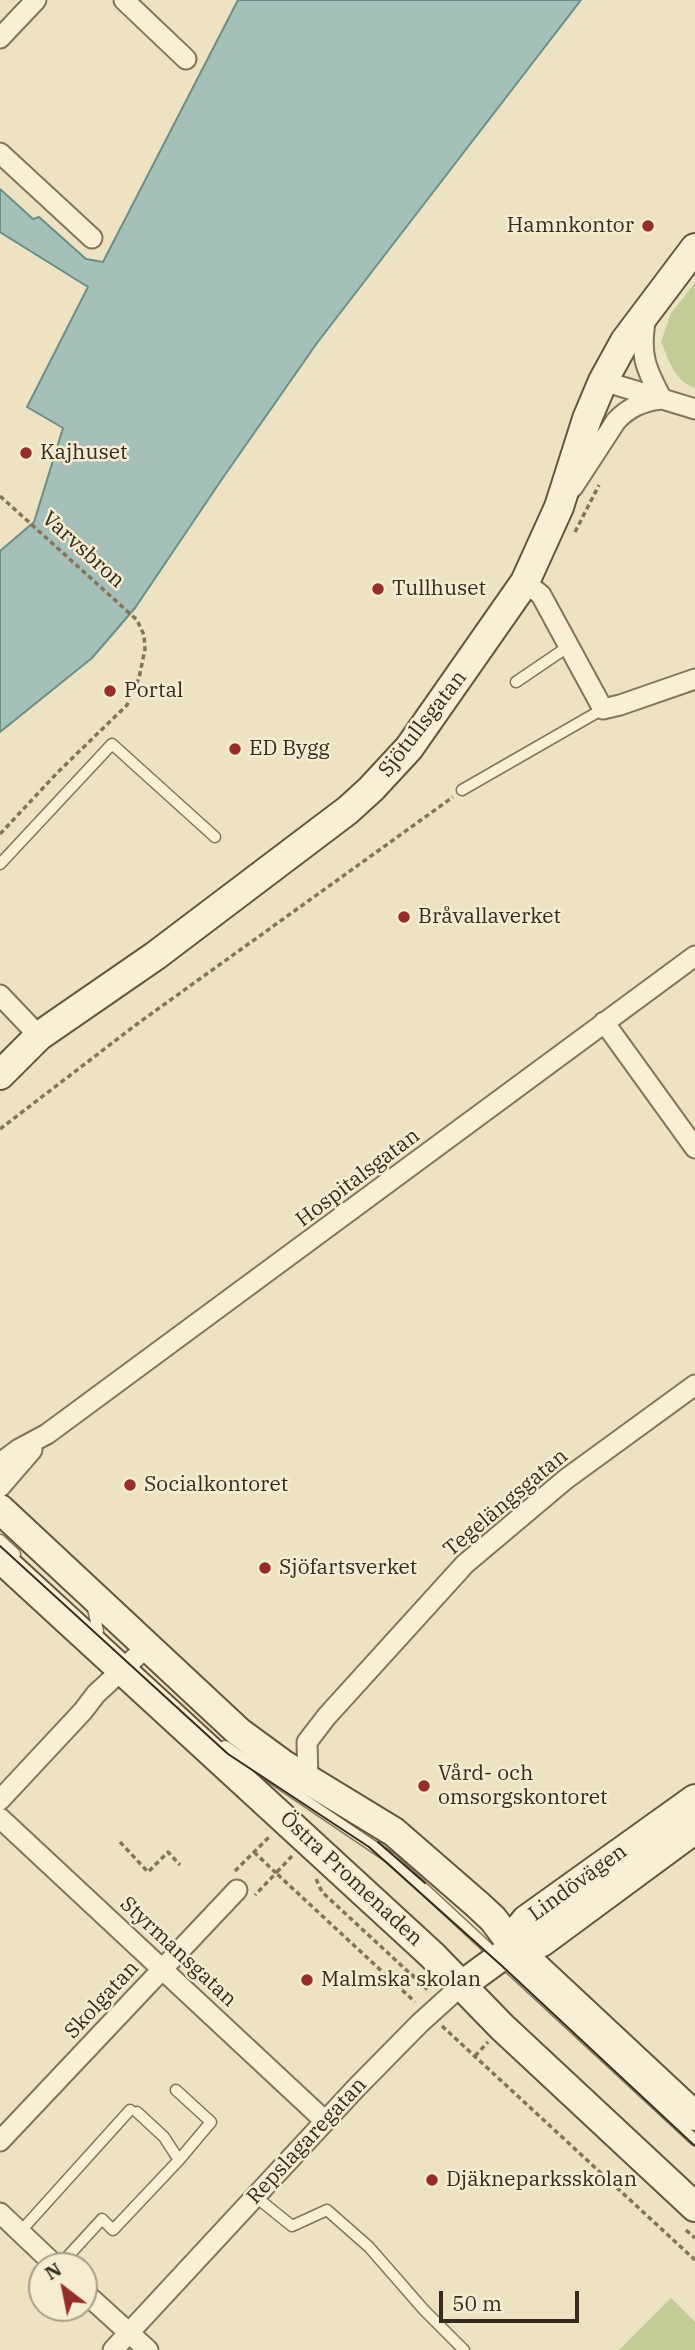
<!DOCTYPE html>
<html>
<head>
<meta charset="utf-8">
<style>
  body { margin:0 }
  #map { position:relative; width:695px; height:2350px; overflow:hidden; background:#ede2c2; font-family:"IBM Plex Serif",serif }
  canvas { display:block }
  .north { position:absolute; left:28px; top:2252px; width:70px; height:70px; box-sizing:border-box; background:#f5ecd1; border:2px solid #a99f89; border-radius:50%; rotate:328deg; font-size:19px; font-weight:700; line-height:28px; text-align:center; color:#372b1d }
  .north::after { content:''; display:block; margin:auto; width:24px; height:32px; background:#962d2a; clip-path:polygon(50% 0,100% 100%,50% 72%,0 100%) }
  .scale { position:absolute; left:439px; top:2291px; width:140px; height:32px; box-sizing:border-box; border:4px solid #372b1d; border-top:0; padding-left:9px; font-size:21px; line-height:24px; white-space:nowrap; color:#372b1d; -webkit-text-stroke:5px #f5ecd1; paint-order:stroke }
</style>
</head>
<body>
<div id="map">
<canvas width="695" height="2350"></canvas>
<div class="north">N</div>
<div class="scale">50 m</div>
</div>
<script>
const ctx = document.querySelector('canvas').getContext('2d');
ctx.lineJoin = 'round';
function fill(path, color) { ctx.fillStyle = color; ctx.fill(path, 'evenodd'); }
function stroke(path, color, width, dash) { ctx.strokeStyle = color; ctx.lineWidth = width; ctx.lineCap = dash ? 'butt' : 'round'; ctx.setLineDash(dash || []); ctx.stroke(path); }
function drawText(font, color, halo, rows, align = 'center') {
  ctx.font = font + ' "IBM Plex Serif",serif'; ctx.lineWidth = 5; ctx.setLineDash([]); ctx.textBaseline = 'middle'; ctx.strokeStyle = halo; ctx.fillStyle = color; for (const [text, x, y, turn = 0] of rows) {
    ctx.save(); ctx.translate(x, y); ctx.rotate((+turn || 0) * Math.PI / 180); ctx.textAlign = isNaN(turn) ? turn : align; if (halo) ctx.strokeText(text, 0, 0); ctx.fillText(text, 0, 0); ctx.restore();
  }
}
fill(new Path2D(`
  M695,283v105c-21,-7 -26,-28 -34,-46l10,-29z
  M671,2298l24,24v28h-76z`), '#c3cb96');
const water = new Path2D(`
  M238,0h343l-264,343 -95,136 -87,129 -43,50 -92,74v-181l34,-29 29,-94 -36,-21 61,-120 -88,-55v-43l33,30 6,-2 47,42 17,3z`);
fill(water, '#a4c0b9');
stroke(water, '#6b8e87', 2);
const service = new Path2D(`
  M516,682l53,-36
  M462,790l141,-81
  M0,864l112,-120 103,93
  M0,1540l15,14
  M92,1604l6,27
  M225,1746l167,113 303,281
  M176,2090l35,32 -32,38
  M256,2197l36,29 35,-16 42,37 55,63 40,40
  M20,2232l110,-122
  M59,2266l43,-47 11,11 66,-70 -15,-23 -27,-25`);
const minor = new Path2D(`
  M124,0l62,59
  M0,38l36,-38
  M0,153l92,85
  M646,317c-7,36 -1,51 16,82
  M603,381l92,28
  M573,487l43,-66c13,-14 27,-20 46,-22
  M525,582l16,13 62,114 17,-4 75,-26
  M0,995l39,41
  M604,1022l91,126
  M0,1463l19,-14 28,-15 648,-478
  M0,1487l32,-37
  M308,1780l-1,-38 20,-26 138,-152 101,-85 129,-94
  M0,1800l83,-89 13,-17 42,-39
  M0,1818l325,303
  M0,2141l237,-251
  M0,2213l56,53
  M84,2292l64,58
  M113,2350l243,-262 64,-65 42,-38`);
const secondary = new Path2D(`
  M0,1075l39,-39 116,-80 193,-146 23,-21 38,-41 116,-166 34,-75 28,-88 16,-38 22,-40 70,-93
  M0,1509l239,223 45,33 110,67 84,73 15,14 21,28 181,169
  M0,1558l432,397 70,72 193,180
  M514,1947l3,-16 9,-11 169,-121
  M514,1947h16l12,-5 153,-113
  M462,1985l52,-38`);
stroke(service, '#877359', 13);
stroke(minor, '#877359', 23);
stroke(secondary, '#69543d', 32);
stroke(new Path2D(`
  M0,496l137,124 7,15 1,14 -6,29 -12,27 -69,67 -58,62
  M575,532l24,-47
  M0,1129l137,-105 316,-227
  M120,1842l28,30 20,-20 12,13
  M254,1852l22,21 -21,22
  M292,1856l-16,17 139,129
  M235,1871l34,-34
  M316,1879l6,13 107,99
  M401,1988l13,-14
  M442,2026l253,234
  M475,2056l13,-14
  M686,2230l9,8`), '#877359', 3.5, [5, 3.5]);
stroke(service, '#f8efd5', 10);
stroke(minor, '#f8efd5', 19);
stroke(secondary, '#f8efd5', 28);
stroke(new Path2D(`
  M0,1546l228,208 141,93 133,119 193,180
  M378,1842l47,41`), '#372b1d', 2);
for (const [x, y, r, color] of [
  [648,226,7,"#962d2a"],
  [26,453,7,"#962d2a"],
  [378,589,7,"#962d2a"],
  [110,691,7,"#962d2a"],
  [235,749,7,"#962d2a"],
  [404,917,7,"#962d2a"],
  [130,1485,7,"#962d2a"],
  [265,1568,7,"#962d2a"],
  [424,1786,7,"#962d2a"],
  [307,1980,7,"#962d2a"],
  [432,2180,7,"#962d2a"]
]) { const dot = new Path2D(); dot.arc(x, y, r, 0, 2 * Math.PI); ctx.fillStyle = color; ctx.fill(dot); stroke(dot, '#f5ecd1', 2.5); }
drawText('21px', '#372b1d', '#f5ecd1', [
  ["Hamnkontor",634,226,"right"],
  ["Kajhuset",40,453],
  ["Tullhuset",392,589],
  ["Portal",124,691],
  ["ED Bygg",249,749],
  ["Bråvallaverket",418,917],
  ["Socialkontoret",144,1485],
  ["Sjöfartsverket",279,1568],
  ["Vård- och",438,1774],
  ["omsorgskontoret",438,1798],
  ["Malmska skolan",321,1980],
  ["Djäkneparksskolan",446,2180]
], 'left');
drawText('21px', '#372b1d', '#f5ecd1', [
  ["Varvsbron",83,550,42],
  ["Sjötullsgatan",423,724,-52],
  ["Hospitalsgatan",358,1178,-37],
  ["Tegelängsgatan",506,1503,-40],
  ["Östra Promenaden",351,1879,43],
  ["Lindövägen",578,1883,-36],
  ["Styrmansgatan",178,1952,43],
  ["Skolgatan",102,2000,-47],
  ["Repslagaregatan",307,2141,-47]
]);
</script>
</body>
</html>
